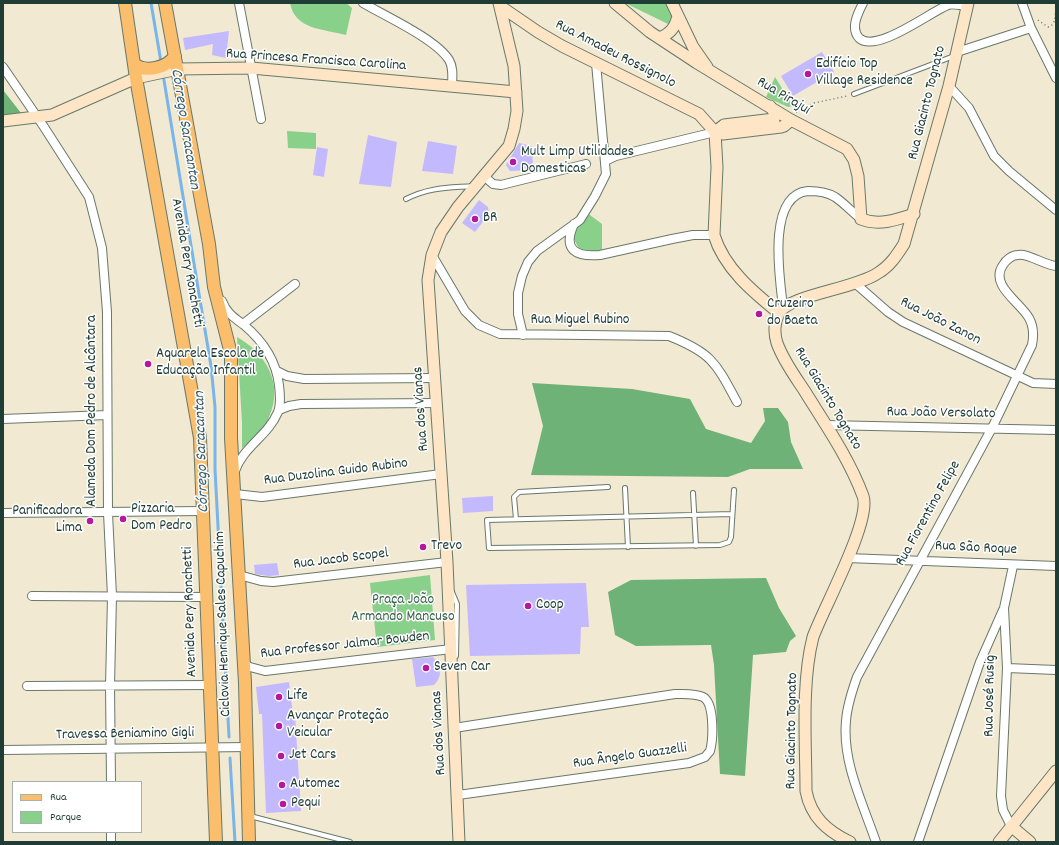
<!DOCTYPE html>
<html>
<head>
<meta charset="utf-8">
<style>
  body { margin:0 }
  #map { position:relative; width:1059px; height:845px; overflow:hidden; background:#f1e9d1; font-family:Dekko,sans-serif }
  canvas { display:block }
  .frame { position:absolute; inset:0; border:4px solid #1f3d34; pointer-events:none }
  .legend { position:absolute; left:12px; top:781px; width:130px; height:52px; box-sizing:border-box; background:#fff; border:1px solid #a5b1ae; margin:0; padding:5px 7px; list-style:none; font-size:12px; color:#1f3d34 }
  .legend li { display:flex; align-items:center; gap:8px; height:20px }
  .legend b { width:20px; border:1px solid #a5b1ae }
</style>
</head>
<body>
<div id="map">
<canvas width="1059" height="845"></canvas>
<div class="frame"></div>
<ul class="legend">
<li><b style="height:5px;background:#fabe6d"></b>Rua</li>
<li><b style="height:11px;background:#89d08b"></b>Parque</li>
</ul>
</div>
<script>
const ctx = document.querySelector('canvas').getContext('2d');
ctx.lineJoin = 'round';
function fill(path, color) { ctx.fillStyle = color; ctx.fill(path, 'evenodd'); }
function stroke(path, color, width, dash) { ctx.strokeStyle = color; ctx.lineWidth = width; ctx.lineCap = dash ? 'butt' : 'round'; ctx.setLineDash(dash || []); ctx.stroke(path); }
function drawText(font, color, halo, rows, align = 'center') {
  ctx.font = font + ' Dekko,sans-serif'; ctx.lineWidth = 3; ctx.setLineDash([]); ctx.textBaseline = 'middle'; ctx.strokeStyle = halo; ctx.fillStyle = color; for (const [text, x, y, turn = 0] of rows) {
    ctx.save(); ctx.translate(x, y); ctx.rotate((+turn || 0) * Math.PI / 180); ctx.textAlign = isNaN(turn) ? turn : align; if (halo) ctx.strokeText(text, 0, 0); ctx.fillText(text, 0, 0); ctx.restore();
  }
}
fill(new Path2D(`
  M290,3h56l6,5 -6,27c-22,-6 -51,-5 -56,-32z
  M625,3h42l6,14 -1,4 -4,3z
  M775,77l18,29 -5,1 -22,-10z
  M287,131l29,2v16l-28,-1z
  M586,212l16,12v29h-21l-8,-16 6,-16z
  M237,337c29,16 47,47 32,80 -2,5 -4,12 -8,16 -5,6 -13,10 -19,15v-25z
  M430,575l5,65 -58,7 -7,-64z`), '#89d08b');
fill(new Path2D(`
  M3,90l18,23 -18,2z
  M532,383l100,6 58,10 16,30 45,14 14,-22 -2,-13h15l10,14 3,20 12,27h-53l-22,8 -197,-2 12,-49z
  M766,578l13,30 17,28 -6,5 -4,11 -33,3 -8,121 -25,-2 -6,-109 -3,-20 -75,1 -21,-11 -7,-43 23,-12z`), '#6eb277');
stroke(new Path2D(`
  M151,3l10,59
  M163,74l34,208 14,84 4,41v62l14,268
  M230,758l5,84`), '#77b5ea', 3);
fill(new Path2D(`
  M229,31l-3,27 -14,-3 1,-11 -28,6 -2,-12z
  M822,52l12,20 -41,24 -12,-20z
  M368,135l29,7 -6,45 -32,-3z
  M428,141l29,5 -4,28 -31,-3z
  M519,143l13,3 1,24 -23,1 -4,-6z
  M317,147l11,2 -4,28 -11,-2z
  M479,200l9,7 1,7 -14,18 -13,-9z
  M493,496v15l-30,2 -1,-15z
  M277,563l2,12 -10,1 -14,-2 -1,-9z
  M586,583l3,44h-8l-1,27 -110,2 -4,-71z
  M433,657l5,6 2,11 -2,6 -4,5 -18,2 -4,-28z
  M289,682l4,33h2l6,96 -35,2 -4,-99h-3l-3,-27z`), '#c3b9fe');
const lane = new Path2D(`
  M854,94l100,-38
  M406,199c24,-12 42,-11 67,-13
  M625,488l3,59
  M693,493l3,53
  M732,514l-245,6 2,28 231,-3 9,-3 2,-5 3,-47
  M516,519l-2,-22 5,-5 89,-5
  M452,592l5,12 -1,52
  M250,816l100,26`);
const street = new Path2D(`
  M239,3l22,116
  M363,3c22,13 73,36 86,57 5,8 3,18 3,27
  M863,3c-5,10 -13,25 -4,35 17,16 71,-26 89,-33 5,-2 13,1 19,1
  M1022,3l9,25 25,50
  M957,52l74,-24
  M3,67l41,60 45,70 13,51 5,64 1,201 4,83 -2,90 1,96
  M949,86l20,22 25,48 15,15 47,39
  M605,161l11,-5 99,-24
  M485,177l8,7 8,1 85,-21
  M574,224c-12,26 2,33 26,31l72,-16 21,-4h21
  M432,255l33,56 14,14 21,9 169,2c43,17 47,27 68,66
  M856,284l32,28 15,10 130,61 23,1
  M222,301c5,13 13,17 22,24 19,16 32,35 35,60 1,8 2,19 -1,27 -10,24 -35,35 -43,59
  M783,307c-3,-27 -17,-112 25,-116 9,0 19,1 27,6 9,6 17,15 26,22
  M243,324l52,-40
  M523,335l-5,-21v-21l4,-17 6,-14 9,-11 43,-31 15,-24 11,-22 -10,-111
  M277,371l10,5 17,3 131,-1
  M279,410l10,-4 12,-2 136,-1
  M3,419l104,-4
  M826,425l230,5
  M235,494l27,3 179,-23
  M3,513l200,-2
  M847,558l209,8
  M239,575l22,6 12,1 174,-20
  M32,596l174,1
  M244,664l6,3 15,4 186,-22
  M1007,668l49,2
  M27,686l182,-1
  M454,728l221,-34c9,0 20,-1 28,3 12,6 10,43 7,54l-5,6 -16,6 -231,32
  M3,750l245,-3
  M1011,826l-8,-16 -2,-14 6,-128 -3,-60 9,-42
  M111,832v10
  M876,842c-13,-38 -34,-80 -30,-121 1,-15 6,-30 11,-44l135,-249 40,-83c2,-10 2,-18 -3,-27 -9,-16 -40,-33 -26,-53 3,-5 9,-10 15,-10 10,-2 26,10 38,11
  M918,842l62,-180 23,-52`);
const secondary = new Path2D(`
  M615,3l35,29 47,31 94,57 56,29 7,11 4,16 3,43c18,7 35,1 53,-5
  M672,3l21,44 14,20
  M500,6l38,26 24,14 137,68 16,18
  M659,38c11,-4 16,-10 19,-22
  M3,121l49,-6 84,-37 42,-9 73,-1 265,24
  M715,132l2,35 -3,68c10,33 39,57 65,78
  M715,132l8,2 58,-7 3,-1 7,-6
  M715,132l9,-7 50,-6v-7l-4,-6
  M1011,826l19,16
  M459,842l-12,-280 -19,-282 4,-25 9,-23 17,-25 51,-61 5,-17 3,-18 -3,-45 -15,-63
  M850,842c-23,-11 -39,-25 -44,-51 0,-48 -5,-107 7,-154 10,-28 59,-117 50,-141 -14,-38 -38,-72 -59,-106 -10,-15 -21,-30 -27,-47 -3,-9 -3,-21 2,-30 10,-18 76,-24 99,-40 12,-7 19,-18 26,-29l45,-158 19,-83
  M999,842l57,-71`);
const primary = new Path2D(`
  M125,3l11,75 64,360 16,404
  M165,3l44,241 5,43 17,67v84l14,245 4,159
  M134,64c11,9 33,4 41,-8`);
stroke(lane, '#68796b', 6);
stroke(street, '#68796b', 10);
stroke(secondary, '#68796b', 13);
stroke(primary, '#68796b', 14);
stroke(new Path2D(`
  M1038,20l10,7c8,-2 6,-9 8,-16
  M796,112l18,-9 33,-7`), '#68796b', 1.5, [1, 3]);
stroke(lane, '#fff', 4);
stroke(street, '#fff', 8);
stroke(secondary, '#fde5c5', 11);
stroke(primary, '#fabe6d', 12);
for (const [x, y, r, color] of [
  [808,74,4,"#b5179e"],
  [513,162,4,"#b5179e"],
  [475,219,4,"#b5179e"],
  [759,314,4,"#b5179e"],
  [148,364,4,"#b5179e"],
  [123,519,4,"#b5179e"],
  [90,521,4,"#b5179e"],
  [423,547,4,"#b5179e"],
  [528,606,4,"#b5179e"],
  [426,668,4,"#b5179e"],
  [279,697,4,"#b5179e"],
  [279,726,4,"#b5179e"],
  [281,756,4,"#b5179e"],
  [282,785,4,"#b5179e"],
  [283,804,4,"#b5179e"]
]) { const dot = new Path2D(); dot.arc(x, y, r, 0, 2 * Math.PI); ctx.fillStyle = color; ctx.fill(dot); stroke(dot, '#fff', 1.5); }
drawText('15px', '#1f3d34', '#fff', [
  ["Rua Amadeu Rossignolo",615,55,27],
  ["Rua Princesa Francisca Carolina",316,61,4],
  ["Rua Pirajuí",783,97,31],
  ["Rua Giacinto Tognato",928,103,-76],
  ["Avenida Pery Ronchetti",186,263,80],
  ["Rua Miguel Rubino",580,321],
  ["Rua João Zanon",940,322,27],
  ["Rua Giacinto Tognato",827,399,59],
  ["Rua dos Vianas",422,409,-94],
  ["Alameda Dom Pedro de Alcântara",93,411,-90],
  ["Rua João Versolato",941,414,1],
  ["Rua Duzolina Guido Rubino",336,473,-7],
  ["Rua Fiorentino Felipe",929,514,-61],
  ["Rua São Roque",976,549,3],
  ["Rua Jacob Scopel",341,560,-7],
  ["Avenida Pery Ronchetti",191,612,-92],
  ["Ciclovia Henrique Sales Capuchim",224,624,-92],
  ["Rua Professor Jalmar Bowden",345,646,-6],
  ["Rua José Rusig",991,696,-89],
  ["Rua Giacinto Tognato",793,731,-89],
  ["Rua dos Vianas",440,733,-93],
  ["Travessa Beniamino Gigli",125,735,-1],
  ["Rua Ângelo Guazzelli",630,757,-8]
]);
drawText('15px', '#1f3d34', '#fff', [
  ["Edifício Top",816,65],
  ["Village Residence",816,82],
  ["Mult Limp Utilidades",521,153],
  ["Domesticas",521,170],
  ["BR",483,219],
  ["Cruzeiro",767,305],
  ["do Baeta",767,322],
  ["Aquarela Escola de",156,355],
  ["Educação Infantil",156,372],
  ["Pizzaria",131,510],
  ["Dom Pedro",131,527],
  ["Panificadora",82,512,"right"],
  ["Lima",82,529,"right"],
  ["Trevo",431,547],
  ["Coop",536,606],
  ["Seven Car",434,668],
  ["Life",287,697],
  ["Avançar Proteção",287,717],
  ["Veicular",287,734],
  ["Jet Cars",289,756],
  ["Automec",290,785],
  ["Pequi",291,804]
], 'left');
drawText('15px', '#3a624a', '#fff', [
  ["Praça João",403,601],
  ["Armando Mancuso",403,618]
]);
drawText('italic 16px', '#39616b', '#fff', [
  ["Córrego Saracantan",184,129,81],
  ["Córrego Saracantan",203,452,-92]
]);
</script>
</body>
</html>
